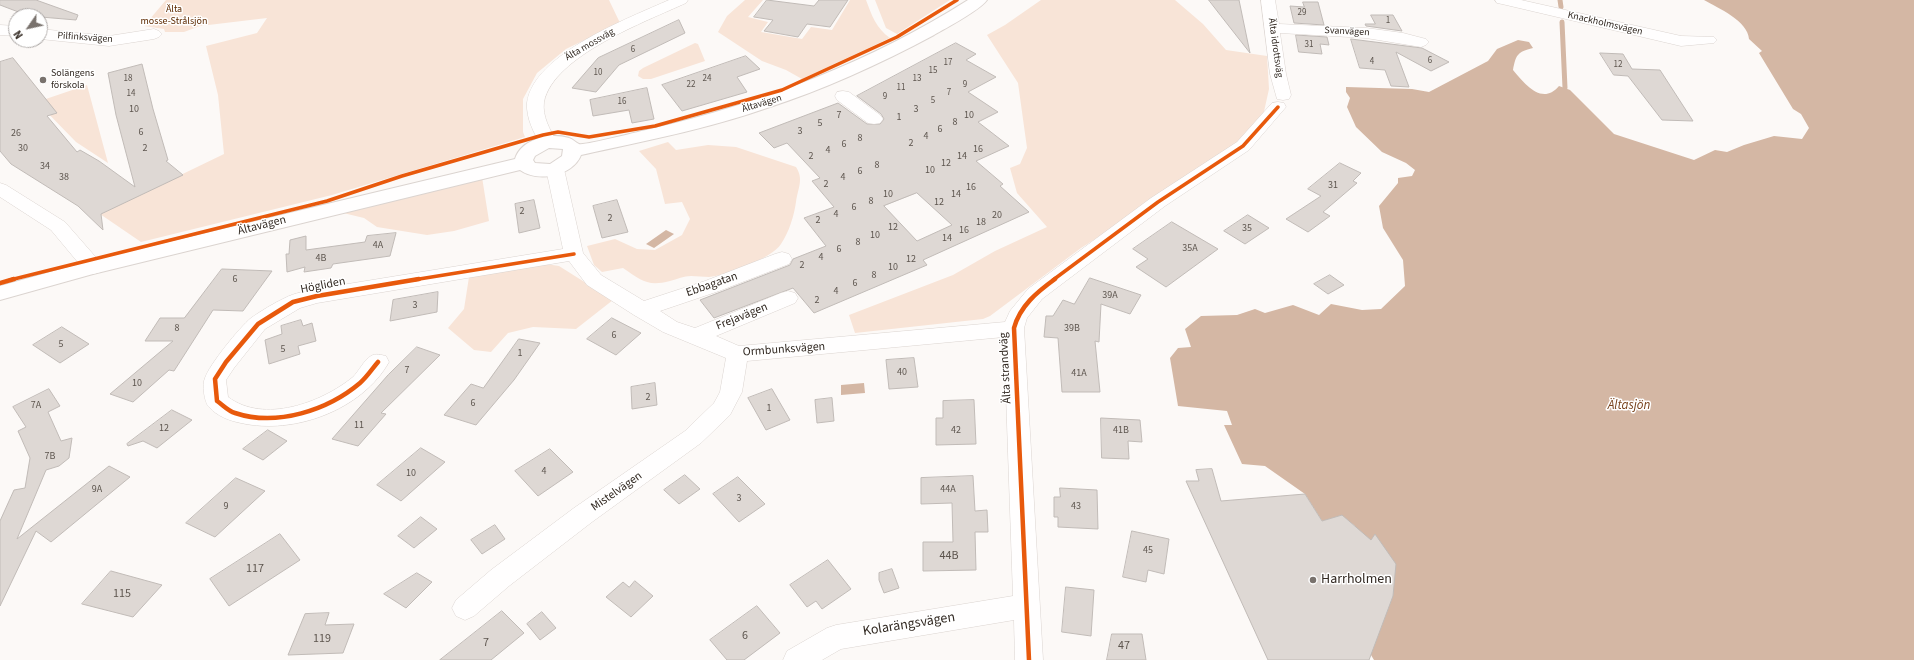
<!DOCTYPE html>
<html>
<head>
<meta charset="utf-8">
<style>
  body { margin:0 }
  #map { position:relative; width:1914px; height:660px; overflow:hidden; background:#fcf9f7; font-family:"Source Sans 3",sans-serif }
  canvas { display:block }
  .north { position:absolute; left:8px; top:8px; width:40px; height:40px; box-sizing:border-box; background:#fff; border:1px solid #ada9a7; border-radius:50%; rotate:236deg; font-size:11px; font-weight:700; line-height:16px; text-align:center; color:#322922 }
  .north::after { content:''; display:block; margin:auto; width:14px; height:18px; background:#79726d; clip-path:polygon(50% 0,100% 100%,50% 72%,0 100%) }
</style>
</head>
<body>
<div id="map">
<canvas width="1914" height="660"></canvas>
<div class="north">N</div>
</div>
<script>
const ctx = document.querySelector('canvas').getContext('2d');
ctx.lineJoin = 'round';
function fill(path, color) { ctx.fillStyle = color; ctx.fill(path, 'evenodd'); }
function stroke(path, color, width, dash) { ctx.strokeStyle = color; ctx.lineWidth = width; ctx.lineCap = dash ? 'butt' : 'round'; ctx.setLineDash(dash || []); ctx.stroke(path); }
function drawText(font, color, halo, rows, align = 'center') {
  ctx.font = font + ' "Source Sans 3",sans-serif'; ctx.lineWidth = 3; ctx.setLineDash([]); ctx.textBaseline = 'middle'; ctx.strokeStyle = halo; ctx.fillStyle = color; for (const [text, x, y, turn = 0] of rows) {
    ctx.save(); ctx.translate(x, y); ctx.rotate((+turn || 0) * Math.PI / 180); ctx.textAlign = isNaN(turn) ? turn : align; if (halo) ctx.strokeText(text, 0, 0); ctx.fillText(text, 0, 0); ctx.restore();
  }
}
fill(new Path2D(`
  M166,0h443l11,23 -54,26 -29,24 -14,26v33l2,5 -193,58 -191,47 -41,-28 124,-60 -6,-59 -12,-49 51,-13 10,-15 -67,8 -16,6h-19l-1,-3 -20,-3z
  M745,0h18l-15,17 20,5 -7,10 41,7 9,-12 21,3 18,-30h16c6,16 10,28 24,38l-88,41 -16,-9 -24,-9 -44,-29 9,-16z
  M875,0h75l-53,34 -11,-6z
  M1041,0h134l28,24 23,26 41,6 2,33 -6,27 -39,42 -143,90 -91,68 -7,3 -128,14 -6,-18 104,-40 42,-24 52,-24 -30,-34 -7,-25 10,-4 7,-16 -9,-65 -31,-48 18,-10z
  M695,43l3,1 7,17 -54,18h-8l-5,-3 1,-5 4,-3z
  M87,85l21,78 -32,-21 -39,-40z
  M668,142l8,8 32,-5 28,2 60,20c8,12 2,21 0,35 -2,14 -7,30 -15,42 -9,14 -55,32 -72,33 -6,0 -12,-1 -18,-1 -7,0 -14,3 -21,5 -23,6 -29,-1 -47,-13l-21,4 -8,-7 -7,-19 28,-7 22,10 18,1 27,-15 8,-16 -8,-17 -17,2 -9,-35 -17,-18z
  M482,177l7,44 -35,10 -27,4 -50,-8 -13,-9 -25,-6z
  M546,264l13,2 54,34 -37,29 -43,-2 -25,6 -17,19 -17,-2 -26,-22 16,-19 5,-32z`), '#f8e4d7');
fill(new Path2D(`
  M1704,0h210v660h-540l-3,-5 -2,-112 -14,-8v-9l-13,-10 -20,5 -17,-27 -40,-28 -23,-2 -18,-39h8l-5,-14 -49,-5 -8,-48 8,-10 13,-1 -6,-18 16,-13 36,-1 18,-6 10,4 28,-8 26,10 12,-11 31,6 19,-1 24,-23 -2,-26 -20,-32 -4,-22 19,-23v-5l14,-2 3,-6 -9,-7 -24,-11 -26,-25 -9,-20 3,-9 -4,-6v-5l66,2 17,3 59,-31 9,-12 21,-9 11,2 4,6c-16,4 -17,7 -20,22 12,14 29,36 46,16l11,4 44,44 80,26 21,-10 12,2 17,-7 30,-9 28,3 7,-11 -8,-14 -8,-5 -34,-56 3,-2 -13,-12c-1,-18 -31,-31 -45,-39z
  M666,230l8,4 -20,14 -8,-4z
  M864,383l1,10 -24,2v-10z`), '#d4b7a4');
stroke(new Path2D(`
  M1560,0l1,7
  M1562,22l3,66`), '#d4b7a4', 5);
const building = new Path2D(`
  M0,0h36l42,15 -2,5 -47,-4 -29,-11z
  M767,0l47,6 5,-6h29l-18,27 -23,-3 -9,13 -34,-6 9,-11 -19,-3z
  M1209,0h30l11,53 -29,-37z
  M1303,2h15l6,23 -30,-2 -4,-17 14,1z
  M1371,15h22l9,16 -36,-5 -1,-2h10z
  M679,20l6,13 -66,32 -23,27 -24,-4 26,-30z
  M1296,35l31,2 2,8 -9,-1 2,10 -23,-2z
  M1351,39l71,9 27,14 -18,9 -35,-19 13,35 -18,-1 -6,-16 -25,-2z
  M956,43l20,11 -10,6 30,17 -28,15 30,20 -20,10 31,24 -33,15 27,23 -3,2 29,26 -106,48 4,5 -113,48 -21,-25 -79,30 -14,-18 90,-35 3,-6 33,-13 -22,-28 30,-11 -22,-26 8,-3 -33,-35 -13,5 -15,-15 79,-30 29,21h13l4,-5 -3,-5 -24,-18zM917,193l35,32 -35,16 -33,-35z
  M1600,53l23,1 9,15 28,1 33,51 -31,-1 -34,-44 -14,-1z
  M746,56l14,13 -23,8 10,15 -65,19 -20,-26z
  M13,58l44,55 -10,3 30,36 3,-2 19,11 36,26 -19,-72 -8,-42 34,-9 11,45 15,51 -2,1 17,14 -82,39 2,16 -25,-24 -67,-42 -11,-13v-89z
  M647,88l7,31 -22,4 -3,-13 -36,6 -3,-16z
  M1340,163l21,10 -8,8 4,2 -34,29 7,4 -22,16 -22,-13 35,-23 -13,-7z
  M534,200l6,28 -21,5 -4,-29z
  M617,200l11,32 -26,6 -9,-32z
  M1248,215l21,13 -24,16 -21,-13z
  M1172,222l46,27 -52,38 -30,-20 12,-8 -15,-10z
  M396,233l-6,23 -57,8 -2,4 -27,4 1,-5 -18,5 -1,-18h3l1,-14 16,-4v14l59,-8 2,-6z
  M222,269l50,2 -29,40 -30,-1 -39,61 -5,-1 -36,32 -23,-8 63,-53h-28l15,-23h24z
  M1330,275l14,10 -16,9 -14,-10z
  M1090,278l51,17 -11,19 -29,-10 -2,38 -4,-1 5,51h-38l-4,-54 -14,-1 2,-21h7l10,-16 11,4z
  M438,292l-1,20 -47,9 3,-21z
  M612,318l29,15 -25,22 -29,-16z
  M301,320l2,6 9,-3 4,18 -18,5 2,8 -31,10 -4,-24 17,-6 -1,-8z
  M62,327l27,17 -29,19 -27,-18z
  M519,339l21,4 -26,37 -38,45 -32,-10 27,-31 12,4z
  M417,347l23,8 -59,58 5,1 -28,32 -26,-7 56,-64z
  M914,358l4,29 -29,2 -3,-29z
  M655,383l2,22 -25,4 -1,-22z
  M49,389l11,17 -12,6 13,29 11,-3 -3,20 -10,8 -13,4 -29,69 92,-73 21,11 -79,65 -15,-11 -36,75v-85l14,-31 11,-2 5,-30 -12,-27 8,-4 -13,-20z
  M772,389l18,31 -24,10 -18,-32z
  M832,398l2,23 -17,2 -2,-23z
  M974,400l2,44 -40,1v-27h7v-17z
  M172,410l20,10 -35,28 -14,-7 -15,5 -1,-2z
  M1101,418l39,2 2,22 -14,-1 1,18 -27,-1z
  M268,430l19,11 -24,19 -20,-11z
  M421,448l24,14 -44,39 -24,-16z
  M550,449l23,23 -35,24 -23,-25z
  M1212,469l9,32 84,-7 17,27 20,-6 29,25 4,-6 21,30 -3,32 -24,64h-101l-82,-179h13l-3,-11z
  M685,475l15,14 -21,15 -15,-14z
  M973,476l2,35 12,-1 1,22h-13l1,38 -53,1v-29h30l-1,-39 -31,1v-26z
  M738,477l27,27 -26,18 -26,-28z
  M236,478l29,13 -50,46 -29,-14z
  M1060,488l37,2 1,39 -40,-2v-10h-4v-20h6z
  M421,517l16,12 -23,19 -16,-12z
  M495,525l10,14 -23,15 -11,-14z
  M1132,531l37,8 -5,35 -16,-4 -2,12 -23,-5z
  M280,534l20,26 -71,46 -19,-27z
  M828,560l23,29 -29,20 -6,-8 -9,6 -17,-22z
  M892,569l7,19 -15,5 -5,-13v-7z
  M111,571l51,14 -29,32 -51,-13z
  M417,573l15,9 -26,26 -22,-14z
  M635,581l18,15 -22,21 -25,-20 17,-15 6,5z
  M1066,587l28,3 -3,46 -29,-4z
  M757,606l23,27 -36,27h-17l-17,-20z
  M502,611l22,22 -33,27h-51z
  M542,612l14,16 -16,12 -13,-16z
  M329,613l-4,12 29,-1 -11,29 -55,2 17,-41z
  M1112,634h30l4,26h-39z`);
fill(building, '#ded8d4');
stroke(building, '#c1bbb7', 1);
const street = new Path2D(`
  M669,0h19l-2,3c-39,18 -133,53 -142,99 -2,14 6,28 13,40l-3,4 -6,1 -6,-1c-8,-12 -16,-28 -15,-43 6,-49 102,-85 142,-103z
  M1261,0h14l4,24 87,4 37,5 23,6 3,3 -3,3 -5,2 -55,-9 -86,-5 6,41 5,21 -2,4 -6,1 -6,-1 -7,-25z
  M1495,0h26l160,36 33,1 3,3 -3,3 -33,3 -179,-42 -5,-1z
  M0,25l16,1v10l-16,-1z
  M40,29l69,7 45,-7 5,2 3,3 -3,3 -5,2 -45,7 -69,-7z
  M843,91l6,1 31,23 3,4 -3,4 -6,1 -6,-1 -31,-23 -2,-4 2,-4z
  M1278,102l6,1 2,4 -37,43 -84,56 -123,93 -15,19 -3,10 19,332h-28l-1,-40 -173,29 -19,11h-39l4,-9 40,-23 9,-3 177,-29 -9,-259 -257,24 -5,31 -12,23 -29,28 -109,79 -83,64 -35,30 -9,4 -9,-4 -4,-8 4,-8 35,-30 83,-62 111,-77 29,-28 6,-11 6,-34 -63,-26 -29,-17 -47,-30 -18,-24 -252,42 -17,5 -35,21 -31,39 -8,12 2,17c36,27 93,6 125,-20 6,-6 11,-17 18,-21 5,-3 10,-1 15,0l3,6c-27,48 -95,73 -148,61 -11,-2 -24,-7 -32,-16 -5,-5 -7,-23 -4,-29 4,-13 35,-51 46,-60 10,-7 23,-15 34,-20 9,-5 22,-7 32,-9l246,-40 -17,-80 3,-4 6,-2 6,2 3,4 19,84 18,22 43,26 61,-20 70,-27 7,-2 7,2 3,5 -3,5 -70,27 -59,20 17,11 18,6 86,-35 7,-2 7,2 3,5 -3,5 -79,33 23,10 266,-24 5,-11 18,-22 123,-91 86,-56 35,-39z
  M0,183l6,2 59,37 35,40 3,5 -3,5 -7,2 -7,-2 -35,-42 -51,-33z`);
const secondary = new Path2D(`
  M968,0h19c-8,11 -41,28 -53,35 -54,29 -109,54 -167,73 -60,21 -123,33 -186,47 -8,21 -43,28 -61,15l-427,104 -93,26v-14l93,-26 422,-101c6,-20 35,-27 54,-21 4,1 7,5 10,6 4,2 62,-13 71,-15 113,-26 220,-67 318,-129zM549,148l14,1 -1,7 -12,8 -15,-1 -2,-3 2,-4z`);
stroke(street, '#dbd4d0', 1);
stroke(secondary, '#dbd4d0', 2);
fill(street, '#fffefe');
fill(secondary, '#fffefe');
stroke(new Path2D(`
  M10,280l317,-79 75,-25 141,-41 15,-3 31,5 66,-11 127,-36 115,-53 60,-37
  M413,280l161,-26
  M1053,280l105,-78 85,-56 35,-39`), '#e8590c', 3.5);
stroke(new Path2D(`
  M0,283l14,-4
  M378,362c-6,7 -11,15 -18,21 -32,27 -83,44 -125,30 -7,-2 -12,-8 -18,-12l-2,-22 11,-17 32,-38 35,-22 24,-6 102,-17
  M1029,660l-15,-332c6,-22 23,-36 41,-49`), '#e8590c', 4.5);
for (const [x, y, r, color] of [
  [43,80,4,"#79726d"],
  [1313,580,4,"#79726d"]
]) { const dot = new Path2D(); dot.arc(x, y, r, 0, 2 * Math.PI); ctx.fillStyle = color; ctx.fill(dot); stroke(dot, '#fff', 1.5); }
drawText('9px', '#5d554e', null, [
  ["29",1302,13],
  ["1",1388,21],
  ["31",1309,45],
  ["6",633,50],
  ["6",1430,61],
  ["4",1372,62],
  ["17",948,63],
  ["12",1618,65],
  ["15",933,71],
  ["10",598,73],
  ["18",128,79],
  ["24",707,79],
  ["13",917,79],
  ["22",691,85],
  ["9",965,85],
  ["11",901,88],
  ["7",949,93],
  ["14",131,94],
  ["9",885,97],
  ["5",933,101],
  ["16",622,102]
]);
drawText('10px', '#5d2a00', '#fff', [
  ["Älta",174,10],
  ["mosse-Strålsjön",174,22]
]);
drawText('10px', '#322922', '#fff', [
  ["Knackholmsvägen",1605,24,13],
  ["Svanvägen",1347,32,3],
  ["Pilfinksvägen",85,38,4],
  ["Älta mossväg",590,45,-30],
  ["Älta idrottsväg",1275,48,82],
  ["Ältavägen",762,104,-17]
]);
drawText('10px', '#322922', '#fff', [
  ["Solängens",51,74],
  ["förskola",51,86]
], 'left');
drawText('10px', '#5d554e', null, [
  ["10",134,110],
  ["3",916,110],
  ["7",839,116],
  ["10",969,116],
  ["1",899,118],
  ["8",955,123],
  ["5",820,124],
  ["6",940,130],
  ["3",800,132],
  ["6",141,133],
  ["26",16,134],
  ["4",926,137],
  ["8",860,139],
  ["2",911,144],
  ["6",844,145],
  ["30",23,149],
  ["2",145,149],
  ["16",978,150],
  ["4",828,151],
  ["2",811,157],
  ["14",962,157],
  ["12",946,164],
  ["8",877,166],
  ["34",45,167],
  ["10",930,171],
  ["6",860,172],
  ["38",64,178],
  ["4",843,178],
  ["2",826,185],
  ["31",1333,186],
  ["16",971,188],
  ["10",888,195],
  ["14",956,195],
  ["8",871,202],
  ["12",939,203],
  ["6",854,208],
  ["2",522,212],
  ["4",836,215],
  ["20",997,216],
  ["2",610,219],
  ["2",818,221],
  ["18",981,223],
  ["12",893,228],
  ["35",1247,229],
  ["16",964,231],
  ["10",875,236],
  ["14",947,239],
  ["8",858,243],
  ["4A",378,246],
  ["35A",1190,249],
  ["6",839,250],
  ["4",821,258],
  ["4B",321,259],
  ["12",911,260],
  ["2",802,266],
  ["10",893,268],
  ["8",874,276],
  ["6",235,280],
  ["6",855,284],
  ["4",836,292],
  ["39A",1110,296],
  ["2",817,301],
  ["3",415,306],
  ["8",177,329],
  ["39B",1072,329],
  ["6",614,336],
  ["5",61,345],
  ["5",283,350],
  ["1",520,354],
  ["7",407,371],
  ["40",902,373],
  ["41A",1079,374],
  ["10",137,384],
  ["2",648,398],
  ["6",473,404],
  ["7A",36,406],
  ["1",769,409],
  ["11",359,426],
  ["12",164,429],
  ["42",956,431],
  ["41B",1121,431],
  ["7B",50,457],
  ["4",544,472],
  ["10",411,474],
  ["9A",97,490],
  ["44A",948,490],
  ["3",739,499],
  ["9",226,507],
  ["43",1076,507],
  ["45",1148,551]
]);
drawText('12px', '#322922', '#fff', [
  ["Ältavägen",262,226,-14],
  ["Ebbagatan",712,285,-19],
  ["Högliden",323,286,-11],
  ["Frejavägen",742,317,-22],
  ["Ormbunksvägen",784,350,-4],
  ["Älta strandväg",1006,368,-93],
  ["Mistelvägen",617,492,-35]
]);
drawText('12px', '#5d554e', null, [
  ["44B",949,556],
  ["117",255,569],
  ["115",122,594],
  ["6",745,636],
  ["119",322,639],
  ["7",486,643],
  ["47",1124,646]
]);
drawText('italic 13px', '#79431d', '#fff', [
  ["Ältasjön",1629,406]
]);
drawText('14px', '#322922', '#fff', [
  ["Harrholmen",1321,580]
], 'left');
drawText('14px', '#322922', '#fff', [
  ["Kolarängsvägen",909,625,-9]
]);
</script>
</body>
</html>
